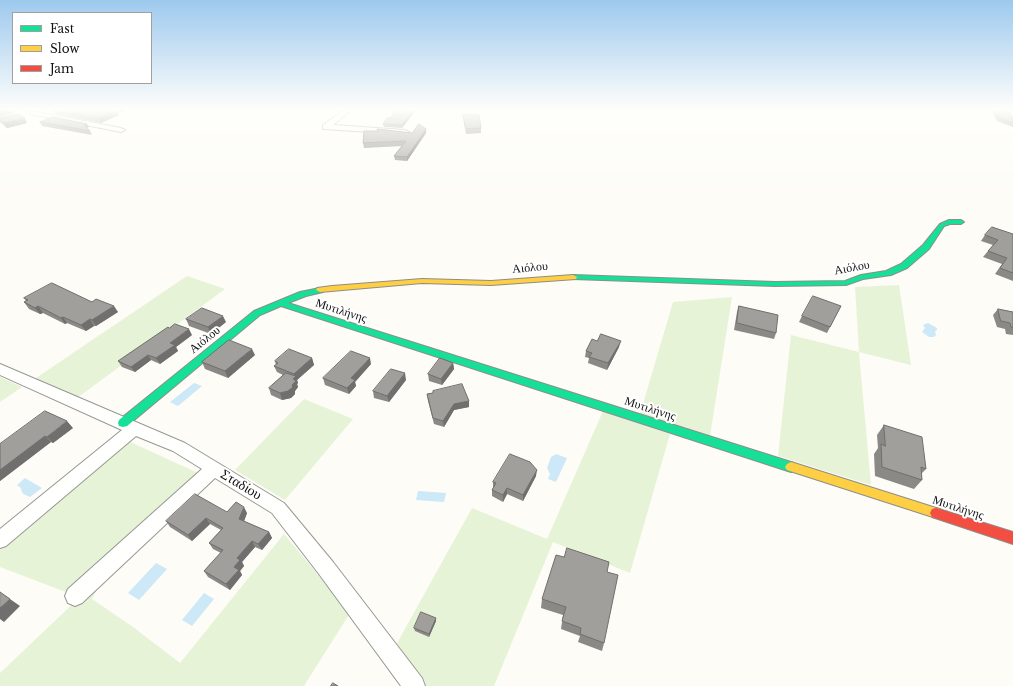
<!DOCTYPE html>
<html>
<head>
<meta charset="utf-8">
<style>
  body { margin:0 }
  #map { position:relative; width:1013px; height:686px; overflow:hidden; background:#fdfcf7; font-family:"Libre Baskerville",serif }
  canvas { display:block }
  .legend { position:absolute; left:12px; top:12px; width:140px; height:72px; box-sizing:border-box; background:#fff; border:1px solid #a0a0a0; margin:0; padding:5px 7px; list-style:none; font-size:12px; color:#111 }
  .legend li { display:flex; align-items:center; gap:8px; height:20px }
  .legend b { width:20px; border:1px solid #a0a0a0 }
</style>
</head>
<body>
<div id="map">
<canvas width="1013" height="686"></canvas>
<ul class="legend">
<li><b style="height:5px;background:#16e098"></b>Fast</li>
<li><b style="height:5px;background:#ffcf43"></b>Slow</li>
<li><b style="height:5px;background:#f24e42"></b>Jam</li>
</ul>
</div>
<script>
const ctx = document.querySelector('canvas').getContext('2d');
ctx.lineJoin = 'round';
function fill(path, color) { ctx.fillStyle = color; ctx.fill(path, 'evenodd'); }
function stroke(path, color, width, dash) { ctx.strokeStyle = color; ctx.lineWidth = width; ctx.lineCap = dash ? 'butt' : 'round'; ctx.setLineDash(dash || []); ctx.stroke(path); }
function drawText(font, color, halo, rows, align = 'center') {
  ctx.font = font + ' "Libre Baskerville",serif'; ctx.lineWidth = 4; ctx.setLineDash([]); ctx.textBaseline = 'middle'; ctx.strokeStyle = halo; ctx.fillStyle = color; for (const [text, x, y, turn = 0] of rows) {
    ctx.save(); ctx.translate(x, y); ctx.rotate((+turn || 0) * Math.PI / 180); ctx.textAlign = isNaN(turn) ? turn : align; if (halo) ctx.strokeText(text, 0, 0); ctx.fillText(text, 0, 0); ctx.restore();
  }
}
fill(new Path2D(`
  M187,276l38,13 -148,109 -44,-18z
  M899,285l12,80 -52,-13 12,133 -93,-29 13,-121 68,17 -4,-65z
  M732,297l-22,139 -70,-22 33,-112z
  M0,377l22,10 -22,15z
  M304,399l49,20 -68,81 -50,-30z
  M603,411l67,23 -40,139 -77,-31 -59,144h-69l-29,-41 76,-137 75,31z
  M126,440l74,34 -129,120 -71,-27v-22z
  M284,534l66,79 -46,73h-304v-13l79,-75 21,-14 -8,15 41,28 47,36z`), '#e7f3d7');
fill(new Path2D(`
  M928,323l9,5v2l-2,1 1,4 -2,2h-5l-7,-5 3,-4 -2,-3z
  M194,383l8,3 -24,20 -8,-4z
  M556,454l11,4 -11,24 -8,-3 2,-5 -3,-6 4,-11z
  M25,478l17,10 -12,9c-6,-3 -8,-2 -9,-9l-4,-3z
  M418,491l28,2 -2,9 -28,-2z
  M156,563l11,6 -28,31 -11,-7z
  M204,593l10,6 -22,27 -10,-6z`), '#cde8f7');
const street = new Path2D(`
  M344,110h7l-18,15 72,5 4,2 -4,2 -82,-5v-4z
  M32,111l89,17 4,2 -4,2 -91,-18v-2z
  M0,364l185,79 99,60 49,59 89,116 3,8h-24l-82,-112 -47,-61 -57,-35 -133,125 -7,3 -7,-3 -3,-7 3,-7 134,-120 -29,-18 -37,-15 -130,110 -6,2v-19l122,-99 -122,-55z`);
const fast = new Path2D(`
  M949,220h12l3,2 -3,2h-11l-6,2 -15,23 -22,19 -16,7 -28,4 -17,6 -71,1 -202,-7 -4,-2 4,-2 202,7 70,-1 16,-6 25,-4 15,-7 22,-19 17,-21z
  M320,288h3l1,2 -1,2 -17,4 -18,7 503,159 4,2 2,3 -2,3 -4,2 -510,-166 -21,9 -133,111 -4,1 -4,-1 -1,-3 1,-3 135,-109 46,-19z`);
const slow = new Path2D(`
  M573,275l4,2 -1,2 -85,6 -69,-2 -102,9 -4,-2 1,-2 15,-2 90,-7 69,2z
  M791,462l145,46 4,1 2,4 -2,4 -4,1 -149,-48 -2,-3 2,-3z`);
const jam = new Path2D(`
  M936,508l77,24v12l-81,-27 -2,-4 2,-4z`);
stroke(street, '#979795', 2);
stroke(fast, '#8e8d8b', 2);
stroke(slow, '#8e8d8b', 2);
stroke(jam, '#8e8d8b', 2);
fill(street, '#fffffe');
fill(fast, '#16e098');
fill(slow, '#ffcf43');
fill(jam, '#f24e42');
fill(new Path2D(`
  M53,110h74l-9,3 1,2 -18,8 -45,-9z
  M396,110h20l-14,18 -18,-1 -1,-3 7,-6z
  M991,110h17l5,8v9l-16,-6z
  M463,114l18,14v5l-15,1z
  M0,118l27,5 -20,5 -6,-5 -1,-1z
  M40,122l49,5 -2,1 3,3 2,4 -50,-9z
  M426,129v4l-19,28 -12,-1 -1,-4 8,-10 -38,2 -1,-5 49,-10z
  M1013,234v47l-18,-7 7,-10 -19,-7 10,-12 -12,-4 4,-6z
  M24,298l68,4 26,10 -22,14h-2l-8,5 -19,-8 -2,1 -22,-11 -3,1 -11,-5 -5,-7 2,-1z
  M739,306l37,27 -2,6 -40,-9 3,-18z
  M841,306l-14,27 -28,-11 3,-6z
  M998,309l15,3v23l-7,-1 -1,-5 -8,-2 -4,-12z
  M186,319l40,3 -15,12 -22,-8z
  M192,335l-16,12 2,4 -18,13 -9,-4 -16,12 -13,-5 -4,-6z
  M619,347l-12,23 -19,-7 1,-5 -4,-1 1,-6z
  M255,355l-27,23 -23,-9 -3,-7z
  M312,358l2,7 -17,15 1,3 -1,1 1,3 -3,4v3l-4,4 -9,2 -11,-5 -2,-7 14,-13 -6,-3 -3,-6 2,-1 -1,-4z
  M453,363l1,6 -12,16 -13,-4 -1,-7z
  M371,364l-16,18 1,4 -7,8 -24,-9 -2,-7z
  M406,380l-17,22 -15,-4 -1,-7z
  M433,391l36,10v6l-15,3 -10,17 -10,-3 -6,-23 -1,-7 6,-1z
  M884,425l42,44 -5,5 1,6 -8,9 -39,-13 -1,-22 4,-6 -1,-13z
  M73,428l-20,15 -2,-1 -51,39v-37z
  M536,476l-13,25 -16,-7 -4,8 -11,-6v-6l1,-2v-6z
  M227,512l20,1 -3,8 25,11 3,6 -10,12 -7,-3 -13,15 2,4 -4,5 2,4 -12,15 -22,-13 -4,-6 17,-18 -8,-4 -4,-6 12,-13 -11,-6 -18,17 -22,-14 -4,-6z
  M607,572l-3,71 -2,8 -24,-9 2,-6 -19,-7 2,-14 -22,-7 1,-9z
  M436,618v3l-7,16 -14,-6 -1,-3z`), '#8a8986');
fill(new Path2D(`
  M8,110h5l2,3 -15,3v-5z
  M114,110h13l-9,3 1,2 -18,8 -3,-5z
  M413,110h3l-14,18v-3z
  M25,118l2,5 -20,5 -3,-5z
  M87,124l2,3 -3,1 -2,-3z
  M426,129v4l-19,28v-4z
  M38,306l5,7 -3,1 -5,-6z
  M114,306l4,6 -22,14 -4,-6z
  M223,316l3,6 -15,12 -3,-7z
  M63,317l4,6 -2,1 -4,-6z
  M90,319l4,7 -8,5 -5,-6z
  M189,329l3,6 -16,12 2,4 -18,13 -4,-6 14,-15z
  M621,341l-2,6 -12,23 1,-7z
  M252,349l3,6 -27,23 -3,-7z
  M148,355l3,5 -16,12 -4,-5z
  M312,358l2,7 -17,15 1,3 -1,1 1,3 -3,4v3l-4,4 -9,2 -2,-7 12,-8 1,-6 2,-1 -1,-4z
  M370,358l1,6 -16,18 1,4 -7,8 -2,-6 4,-10z
  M453,363l1,6 -12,16 -1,-6z
  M405,373l1,7 -17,22 -2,-6z
  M469,401v6l-15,3 -10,17 -1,-6 11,-17z
  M67,421l6,7 -20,15 -6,-6z
  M45,436l6,6 -51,39v-11z
  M537,470l-1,6 -13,25v-6z
  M507,488v6l-4,8v-7z
  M244,507l3,6 -4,11 -4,-5z
  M206,518l4,6 -18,17 -4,-6z
  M269,532l3,6 -10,12 -4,-6z
  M252,541l3,6 -13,15 2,4 -4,5 2,4 -12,15 -4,-6 8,-17 3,-9z
  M10,599l10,7 -16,16 -4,-3v-11z
  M436,618v3l-7,16v-3z`), '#716f6d');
const building = new Path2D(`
  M0,110h8l-8,1z
  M54,110h60h-1l4,1 -19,7z
  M396,110h17l-11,15 -19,-1 5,-7 2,1z
  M995,110h13l5,8v5l-14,-5z
  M19,114l6,4 -21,5 -4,-3v-2z
  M463,114l16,1 2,13 -15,1z
  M53,117l34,7 -3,1 6,6 -50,-9z
  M419,124l7,5 -19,28 -13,-1 12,-15 -43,2 1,-12h14l-1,-2 35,4z
  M992,227l21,7v39l-13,-5 7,-10 -19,-7 10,-11 -13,-5z
  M52,283l40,19 4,-3 18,7 -22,14 -2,-1 -9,6 -18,-8 -2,1 -23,-12 -3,2 -11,-6 4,-2 -4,-2z
  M813,296l28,10 -11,21 -28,-11z
  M739,306l39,9 -2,18 -39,-10z
  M202,308l21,8 -15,11 -22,-8z
  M998,309l15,3v16l-2,-1 -1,-4 -9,-2z
  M175,324l14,5 -19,14 5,2 -19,13 -8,-3 -17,12 -13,-6 50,-34 1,1z
  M601,334l20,7 -13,22 -19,-6 3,-4 -6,-2 6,-12 5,2z
  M229,340l23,9 -27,22 -23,-9z
  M289,349l23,9 -18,16 -20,-8 4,-3 -3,-2z
  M351,351l19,7 -19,20 4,2 -8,8 -24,-10z
  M440,358l13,5 -12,16 -13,-5z
  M391,369l14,4 -18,23 -14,-5z
  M286,373l10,3 -3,3 3,2 -4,4 1,2 -5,4 -8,2 -11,-5z
  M462,384l7,17 -15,3 -11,17 -10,-3 -6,-24 6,-1v-2z
  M45,411l22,10 -20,16 -2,-1 -45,34v-26z
  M884,425l38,12 4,32 -5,-2 1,13 -40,-13 -1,-23 4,2z
  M510,454l20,8 7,8 -14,25 -16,-7 -4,7 -11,-5 4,-7 -3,-1z
  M195,494l32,18 9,-10 8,5 -5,12 30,13 -11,12 -6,-3 -15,17 3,2 -6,7 5,3 -13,14 -22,-13 19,-21 -14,-7 14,-15 -17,-10 -18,17 -22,-14z
  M567,548l42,14 -2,10 11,3 -14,68 -24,-9 1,-6 -19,-7 4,-14 -24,-8 14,-44 8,2z
  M0,592l10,7 -10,9z
  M421,612l15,6 -7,16 -15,-6z
  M333,683l5,3h-7z`);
fill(building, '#a19f9c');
stroke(building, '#716f6d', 1);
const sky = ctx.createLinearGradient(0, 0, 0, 206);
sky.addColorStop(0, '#9dc9ee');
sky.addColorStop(0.53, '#fefefb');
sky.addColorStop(1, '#fefefb00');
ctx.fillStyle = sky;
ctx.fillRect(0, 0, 1013, 206);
drawText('12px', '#111', '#fff', [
  ["Αιόλου",530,268,-5],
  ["Αιόλου",852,268,-10],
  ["Μυτιλήνης",341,311,18],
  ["Αιόλου",205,340,-39],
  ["Μυτιλήνης",650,409,18],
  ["Μυτιλήνης",958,508,18]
]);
drawText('14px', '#111', '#fff', [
  ["Σταδίου",241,485,31]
]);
</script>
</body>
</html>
